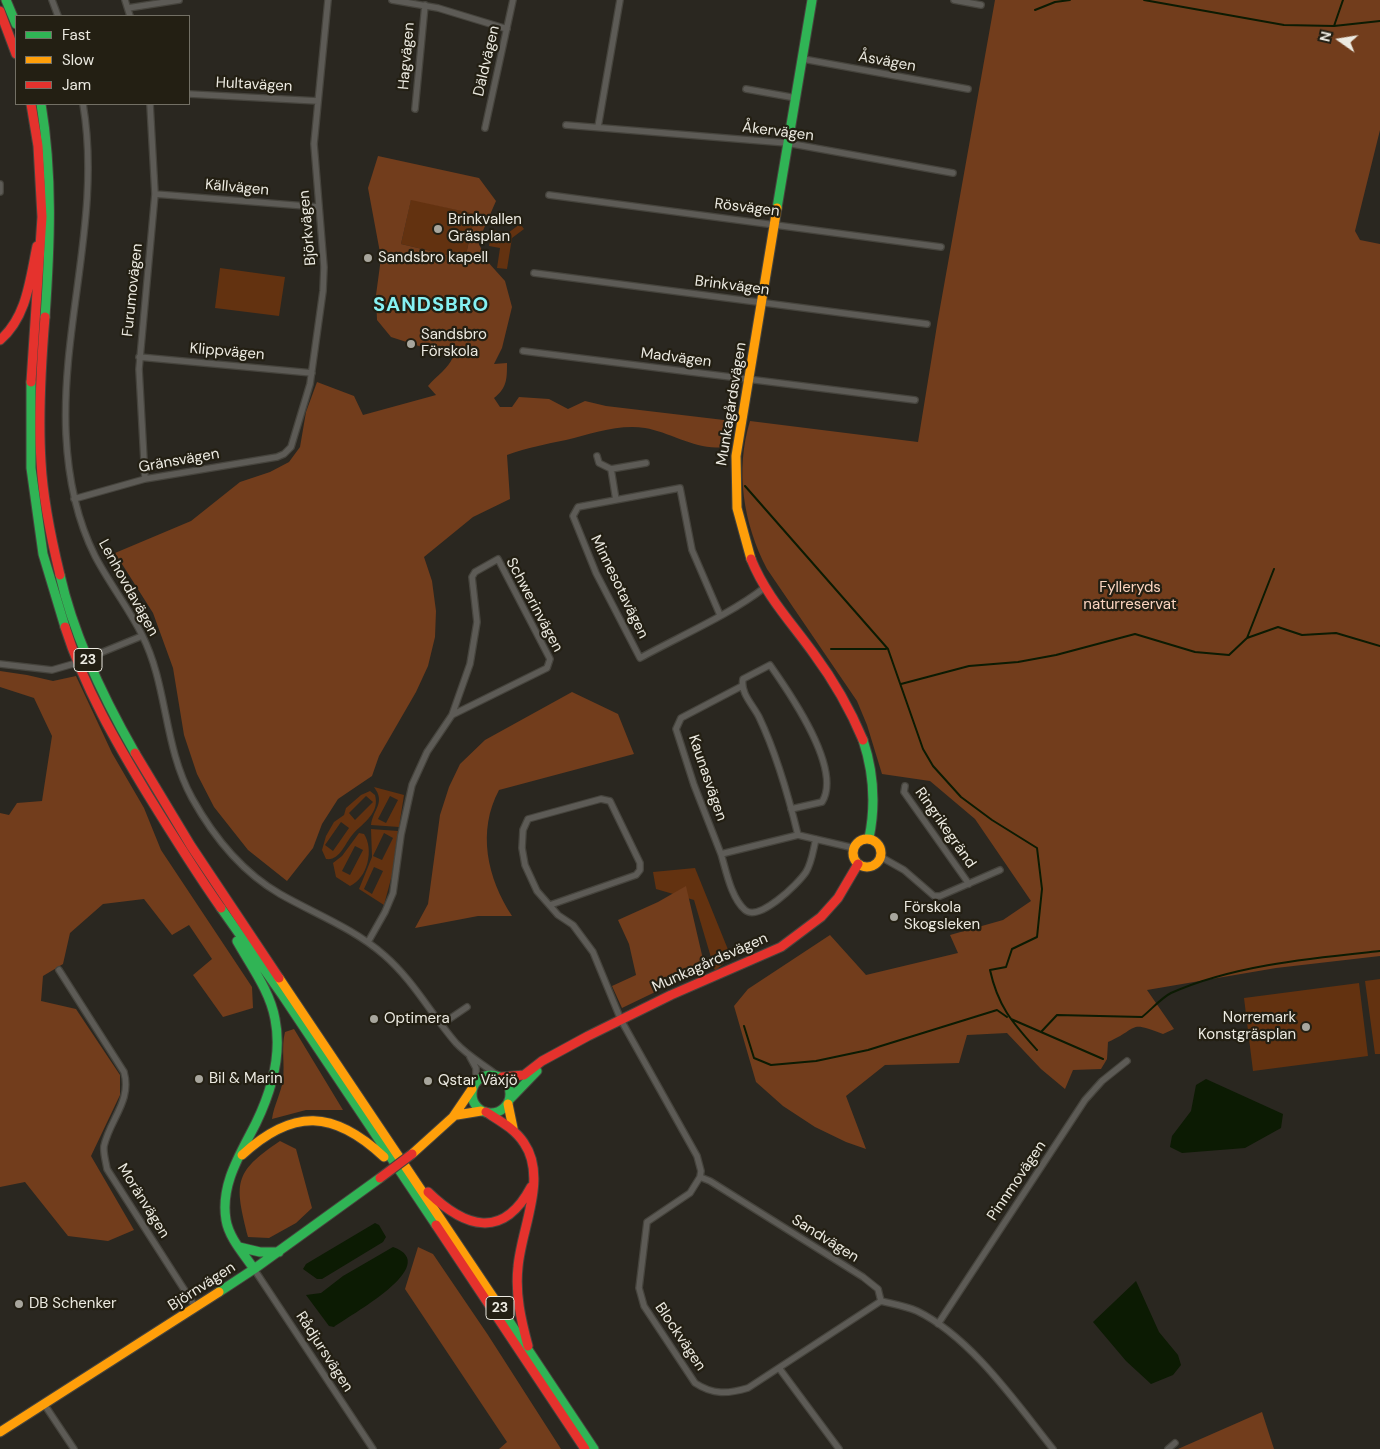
<!DOCTYPE html>
<html>
<head>
<meta charset="utf-8">
<style>
  body { margin:0 }
  #map { position:relative; width:1380px; height:1449px; overflow:hidden; background:#2a2720; font-family:"DM Sans",sans-serif }
  canvas { display:block }
  .legend { position:absolute; left:15px; top:15px; width:175px; height:90px; box-sizing:border-box; background:#231f13; border:1px solid #737065; margin:0; padding:6px 9px; list-style:none; font-size:15px; color:#eceae1 }
  .legend li { display:flex; align-items:center; gap:10px; height:25px }
  .legend b { width:25px; border:1px solid #737065 }
  .north { position:absolute; left:1315px; top:15px; width:50px; height:50px; -webkit-text-stroke:4px #231f13; paint-order:stroke; rotate:283deg; font-size:14px; font-weight:700; line-height:20px; text-align:center; color:#eceae1 }
  .north::after { content:''; display:block; margin:auto; width:18px; height:22px; background:#eceae1; clip-path:polygon(50% 0,100% 100%,50% 72%,0 100%) }
</style>
</head>
<body>
<div id="map">
<canvas width="1380" height="1449"></canvas>
<ul class="legend">
<li><b style="height:6px;background:#30b455"></b>Fast</li>
<li><b style="height:6px;background:#ff9f0a"></b>Slow</li>
<li><b style="height:6px;background:#e5322d"></b>Jam</li>
</ul>
<div class="north">N</div>
</div>
<script>
const ctx = document.querySelector('canvas').getContext('2d');
ctx.lineJoin = 'round';
function fill(path, color) { ctx.fillStyle = color; ctx.fill(path, 'evenodd'); }
function stroke(path, color, width, dash) { ctx.strokeStyle = color; ctx.lineWidth = width; ctx.lineCap = dash ? 'butt' : 'round'; ctx.setLineDash(dash || []); ctx.stroke(path); }
function drawText(font, color, halo, rows, align = 'center') {
  ctx.font = font + ' "DM Sans",sans-serif'; ctx.lineWidth = 4.5; ctx.setLineDash([]); ctx.textBaseline = 'middle'; ctx.strokeStyle = halo; ctx.fillStyle = color; for (const [text, x, y, turn = 0] of rows) {
    ctx.save(); ctx.translate(x, y); ctx.rotate((+turn || 0) * Math.PI / 180); ctx.textAlign = isNaN(turn) ? turn : align; if (halo) ctx.strokeText(text, 0, 0); ctx.fillText(text, 0, 0); ctx.restore();
  }
}
fill(new Path2D(`
  M411,199l64,15 -10,45 -64,-15z
  M520,224l4,5 -12,9 -5,31 -10,-1 3,-20 -11,-2 3,-16 16,3z
  M220,268l65,9 -6,39 -64,-8z
  M374,787l30,8 -5,32 -28,-2c2,-16 15,-22 3,-38zM390,796l8,4 -12,23 -8,-4z
  M370,791l5,4c5,18 -11,27 -22,39 -8,9 -13,27 -27,25l-4,-9 4,-14 8,-14 10,-7 2,-7 15,-13zM366,796l7,6 -18,18 -6,-7zM341,822l8,6 -16,23 -8,-6z
  M371,829l27,2 -6,44 -8,30 -25,-16 13,-32zM384,833l9,5 -11,22 -9,-4zM374,867l9,4 -11,23 -8,-5z
  M359,833l5,1c10,15 4,44 -14,52l-14,-9 -3,-14 9,-7zM355,846l8,4 -13,25 -8,-4z
  M695,868l36,89 -16,14 -21,-71 -38,-11 -3,-17z
  M1380,979v75h-5l-10,-73z
  M1359,983l9,73 -115,15 -9,-73z`), '#633210');
fill(new Path2D(`
  M995,0h385v130l-25,101 5,9 20,4v712l-104,12 -129,22 27,39 -11,5c-36,-14 -23,-6 -55,8l-1,17 -6,10 -28,1 -8,19 -24,-20 -34,-36 -40,2 -8,28 -74,2 -39,31 20,53 -20,-7 -31,-15 -32,-21 -27,-24 -22,-76 14,-17 82,-54 36,40 92,-22 -8,-18 53,-15 28,-19 -56,-82 -45,-38 -48,-7 -15,-49 -10,-24 -90,-132c-24,-46 -32,-99 -17,-148l168,21 20,-123z
  M378,156l101,22 17,23 -18,41 9,19 18,20 7,26 -10,41 -8,16 13,-1c0,16 0,25 -13,35l6,9h12l7,-10 30,2 19,10 17,-8 21,5 118,14 5,12 -6,15c-25,4 -53,-15 -78,-19 -27,-4 -53,6 -79,12 -20,4 -40,8 -59,15l3,44 -37,18 -49,40 8,24 4,30 -1,26 -7,29 -12,26 -37,64 -7,20 -34,23 -16,25 -9,24 -26,33 -39,-31 -34,-43 -17,-33 -13,-39 -11,-67 -20,-55 -38,-60 76,-32 49,-39 30,-10 19,-10 11,-15 6,-35 11,-30 37,14 9,19 73,-20 -8,-9c9,-11 20,-17 25,-29l-62,-20 -14,-17 -1,-25 5,-37 -13,-70zM411,200l64,14 -10,45 -64,-15z
  M0,671l27,4 26,6 23,-5 36,77 32,55 17,42 91,137 1,21 -30,9 -30,-42 19,-16 -23,-34 -17,10 -28,-36 -41,5 -33,29 -7,31 -20,12 -2,25 35,8 44,66v20l-29,61 43,74 -26,11 -40,-5 -43,-54 -25,5v-374l9,2 8,-12 25,-2 10,-65 -18,-38 -34,-11z
  M572,692l46,22 16,40 -135,36c-22,41 -12,88 13,126h-34l-63,12 13,-24 12,-89 9,-28 11,-23 25,-24z
  M686,886l19,82 -83,40 -10,-22 24,-11 -7,-31 -11,-24 40,-18z
  M294,1029l49,81h-37l-34,9c2,-14 9,-26 11,-39 2,-16 -2,-33 2,-48z
  M280,1141l16,8 16,59 -16,15 -27,15 -21,-1c-13,-53 -16,-64 32,-96z
  M418,1247l15,7 55,81 73,114h-62l8,-7 -102,-153z
  M1262,1412l12,37h-96l9,-4z`), '#723d1c');
fill(new Path2D(`
  M1206,1079l77,35 -2,14 -36,20 -63,5 -12,-6 2,-11 19,-25 5,-26z
  M375,1223l4,2 7,12 -3,5 -61,37h-5l-14,-10 3,-5z
  M393,1247c51,18 -45,69 -59,80l-5,-1 -23,-31 15,-2 22,-17z
  M1136,1281l23,51 19,23 3,10 -8,10 -22,9 -25,-23 -33,-39z`), '#0c1b03');
stroke(new Path2D(`
  M1144,0l140,25 50,1 46,-5
  M1035,10l20,-8 15,-2
  M1334,26l9,-26
  M745,486l143,163 35,100 10,17 28,31 31,23 45,28 5,41 -5,48 -25,12 -6,18 -16,3c8,37 23,53 47,80
  M1247,638l27,-69
  M831,649h55
  M901,684l68,-18 49,-4 38,-7 79,-21 60,18 34,3 18,-17 31,-11 24,8 34,-2 44,13
  M1011,1019l30,13 16,-17 85,2c9,-7 19,-19 29,-24 62,-28 142,-35 209,-42
  M744,1026l10,32 17,7 45,-4 52,-11 129,-40 10,7
  M1041,1032l62,27`), '#0c1b03', 2);
const street = new Path2D(`
  M52,0l6,16
  M125,0l5,16
  M392,0l46,8 69,21
  M954,0l27,5
  M128,8l51,-8
  M803,59l165,30
  M746,89l50,9
  M189,94l129,7
  M83,104c19,111 -22,219 -17,330 2,42 10,84 29,122 14,27 33,51 47,79 26,51 21,110 50,163 21,38 50,74 88,96 35,20 73,34 104,61 29,25 47,59 72,88 12,13 27,21 41,32
  M415,109l10,-104
  M566,125l221,18 166,30
  M598,127l22,-127
  M485,128l28,-128
  M0,184v8
  M155,194l163,13
  M549,195l392,52
  M534,273l393,51
  M523,351l392,49
  M139,357l173,16
  M597,456l2,7 12,6 5,31
  M611,469l35,-6
  M145,479l-6,-110 16,-175 -5,-90
  M74,499l71,-20 132,-22 7,-3 7,-7 19,-63 13,-93 1,-24 -10,-123 14,-144
  M720,615l-28,-65 -12,-62 -102,19 -5,9 23,57 44,85c38,-21 91,-44 124,-70
  M93,656l49,-20
  M0,664l52,6 21,-6
  M742,686l-61,32 -5,11 18,56 27,69 77,-19 56,13
  M905,786l-1,6 65,92
  M791,809l31,-7c21,-33 -33,-110 -52,-137l-27,14c-3,14 10,26 16,38 18,38 29,77 39,118
  M721,854c5,16 10,44 24,56 14,12 53,-26 61,-38 6,-10 7,-22 10,-33
  M881,857l23,13 30,26h6l60,-26
  M550,905l86,-30 4,-5v-7l-30,-62 -9,-2 -73,20 -5,11 -1,18 3,17 12,26 21,24 15,10 20,27 28,68 76,136 4,15 -1,6 10,4 153,96 15,12 3,12c12,3 25,5 36,10 54,26 100,93 136,138
  M368,942l17,-30 8,-19 8,-58 11,-50 15,-33 25,-37 18,-51 7,-42 -5,-45 3,-5 23,-13 52,100 -3,9 -95,47
  M59,970l65,102c8,29 -14,47 -20,74 -1,7 2,16 3,23l89,139
  M442,1024l25,-17
  M470,1057l6,11v13
  M700,1177l-10,16 -43,29 -8,66 5,18 51,77c18,12 33,11 53,5l133,-87
  M254,1269l119,180
  M938,1324l147,-224 17,-19 25,-20
  M779,1368l60,81
  M44,1404l30,45
  M1168,1449l7,-6`);
const fast = new Path2D(`
  M6,0l10,24
  M41,104c12,71 9,141 4,213
  M777,208l35,-208
  M31,382v86l12,86 22,73
  M60,575c14,62 44,124 75,178
  M863,740c11,33 13,64 6,98
  M221,908l62,88 153,229
  M237,941c14,25 33,50 38,78 7,35 -4,73 -19,104 -15,30 -36,61 -30,97 3,18 18,34 28,49
  M472 1094a19 19 0 1 1 38 0a19 19 0 1 1-38 0Z
  M510,1099l27,-28
  M239,1247l21,5h19
  M219,1292l35,-23 126,-91
  M505,1315l89,134`);
const slow = new Path2D(`
  M751,559l-14,-51 -1,-52 41,-248
  M853 853a14 14 0 1 1 28 0a14 14 0 1 1-28 0Z
  M279,978l226,337
  M508,1104l5,24
  M457,1115l24,-4
  M412,1154l41,-37 19,-28
  M242,1155c51,-47 92,-45 142,2
  M0,1432l219,-140`);
const jam = new Path2D(`
  M0,11l16,43
  M31,104l7,42 4,71 -11,165
  M45,317c-4,48 -7,97 -4,145 2,39 10,76 19,113
  M0,340c27,-23 30,-61 37,-94
  M751,559c15,37 40,63 63,95 20,27 36,55 49,86
  M65,627c19,60 51,115 83,168 24,39 47,76 73,113
  M135,753l56,93 88,132
  M502,1077l22,-2 18,-14 46,-25 83,-41 110,-48 40,-30 17,-19 20,-34
  M486,1112c14,9 29,17 38,31 24,35 -3,86 -6,124 -3,27 3,53 10,79
  M428,1192c37,36 75,48 103,-5
  M436,1225l149,224`);
stroke(street, '#46443d', 8);
stroke(fast, '#46443d', 11);
stroke(slow, '#46443d', 11);
stroke(jam, '#46443d', 11);
stroke(street, '#5d5b56', 5.5);
stroke(fast, '#30b455', 9);
stroke(slow, '#ff9f0a', 9);
stroke(jam, '#e5322d', 9);
const jamBridge = new Path2D(`
  M380,1178l32,-24`);
stroke(jamBridge, '#46443d', 11, []);
stroke(jamBridge, '#e5322d', 9);
for (const [x, y, r, color] of [
  [438,229,5,"#a8a69d"],
  [368,258,5,"#a8a69d"],
  [411,344,5,"#a8a69d"],
  [894,917,5,"#a8a69d"],
  [374,1019,5,"#a8a69d"],
  [1306,1027,5,"#a8a69d"],
  [199,1079,5,"#a8a69d"],
  [428,1081,5,"#a8a69d"],
  [19,1304,5,"#a8a69d"]
]) { const dot = new Path2D(); dot.arc(x, y, r, 0, 2 * Math.PI); ctx.fillStyle = color; ctx.fill(dot); stroke(dot, '#231f13', 2); }
for (const [x, y, w] of [
  [88,660,28],
  [500,1308,28]
]) { const box = new Path2D(); box.roundRect(x - w / 2, y - 11.5, w, 23, 4); ctx.fillStyle = '#231f13'; ctx.fill(box); stroke(box, '#eceae1', 1); }
drawText('bold 14px', '#eceae1', null, [
  ["23",88,660],
  ["23",500,1308]
]);
drawText('15px', '#eceae1', '#231f13', [
  ["Hagvägen",407,56,-85],
  ["Däldvägen",487,61,-77],
  ["Åsvägen",887,62,10],
  ["Hultavägen",254,85,3],
  ["Åkervägen",778,132,7],
  ["Källvägen",237,188,5],
  ["Rösvägen",747,208,7],
  ["Björkvägen",308,228,-95],
  ["Brinkvägen",732,286,7],
  ["Furumovägen",133,290,-84],
  ["Klippvägen",227,352,5],
  ["Madvägen",676,358,7],
  ["Munkagårdsvägen",732,404,-81],
  ["Gränsvägen",179,461,-10],
  ["Minnesotavägen",619,587,64],
  ["Lenhovdavägen",128,588,61],
  ["Schwerinvägen",534,605,62],
  ["Kaunasvägen",707,778,71],
  ["Ringrikegränd",945,828,55],
  ["Munkagårdsvägen",710,963,-24],
  ["Pinnmovägen",1017,1181,-56],
  ["Moränvägen",143,1201,58],
  ["Sandvägen",825,1239,32],
  ["Björnvägen",202,1287,-33],
  ["Blockvägen",680,1337,56],
  ["Rådjursvägen",324,1352,57]
]);
drawText('15px', '#eceae1', '#231f13', [
  ["Brinkvallen",448,220],
  ["Gräsplan",448,237],
  ["Sandsbro kapell",378,258],
  ["Sandsbro",421,335],
  ["Förskola",421,352],
  ["Förskola",904,908],
  ["Skogsleken",904,925],
  ["Norremark",1296,1018,"right"],
  ["Konstgräsplan",1296,1035,"right"],
  ["Optimera",384,1019],
  ["Bil & Marin",209,1079],
  ["Qstar Växjö",438,1081],
  ["DB Schenker",29,1304]
], 'left');
drawText('15px', '#fbd5c0', '#231f13', [
  ["Fylleryds",1130,588],
  ["naturreservat",1130,605]
]);
ctx.letterSpacing = '1px';
drawText('bold 20px', '#85f1f3', '#231f13', [
  ["SANDSBRO",431,306]
]);
ctx.letterSpacing = '0px';
</script>
</body>
</html>
